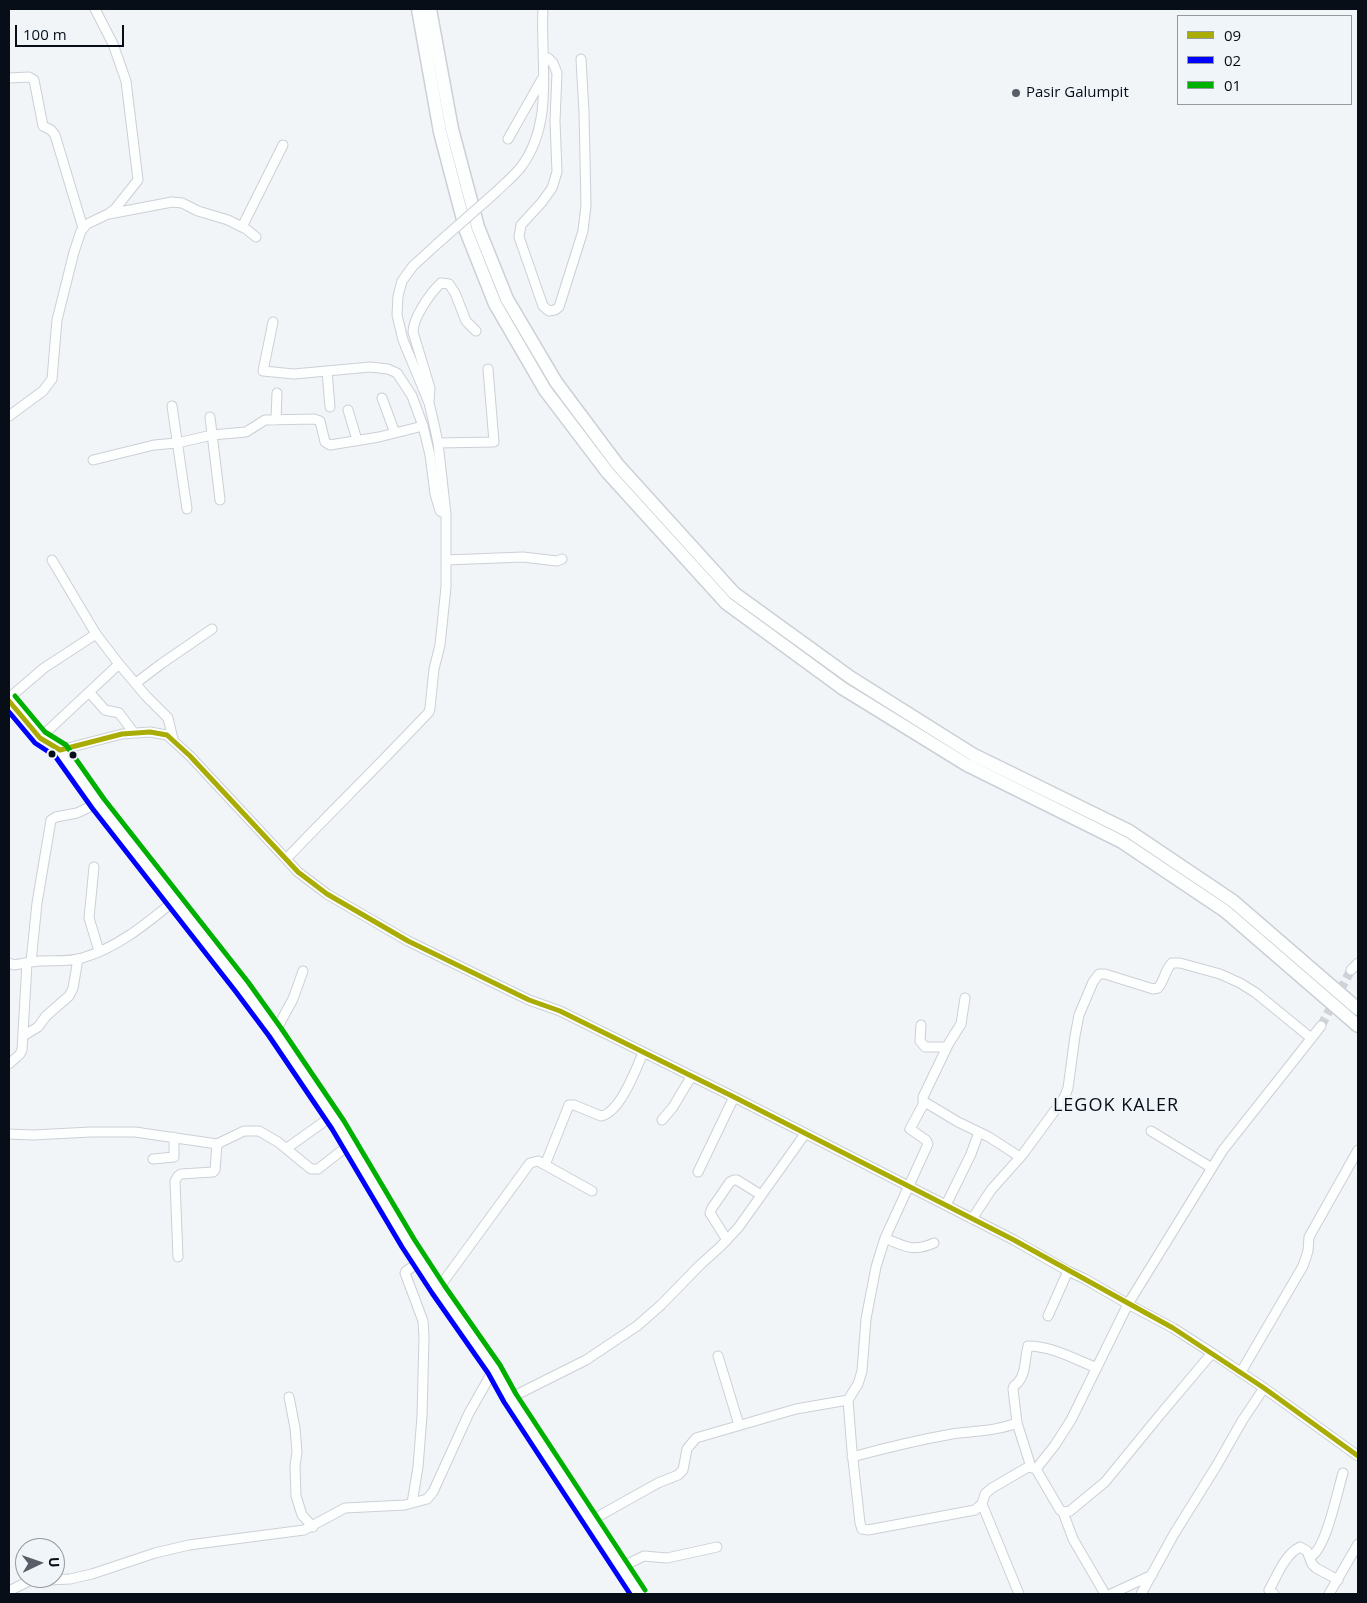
<!DOCTYPE html>
<html>
<head>
<meta charset="utf-8">
<style>
  body { margin:0 }
  #map { position:relative; width:1367px; height:1603px; overflow:hidden; background:#f2f5f8; font-family:"Open Sans",sans-serif }
  canvas { display:block }
  .frame { position:absolute; inset:0; border:10px solid #070e17; pointer-events:none }
  .legend { position:absolute; left:1177px; top:15px; width:175px; height:90px; box-sizing:border-box; background:#f0f5fa; border:1px solid #93999f; margin:0; padding:6px 9px; list-style:none; font-size:15px; color:#070e17 }
  .legend li { display:flex; align-items:center; gap:10px; height:25px }
  .legend b { width:25px; border:1px solid #93999f }
  .north { position:absolute; left:15px; top:1538px; width:50px; height:50px; box-sizing:border-box; background:#f0f5fa; border:1px solid #93999f; border-radius:50%; rotate:87deg; font-size:14px; font-weight:700; line-height:20px; text-align:center; color:#070e17 }
  .north::after { content:''; display:block; margin:auto; width:18px; height:22px; background:#595f66; clip-path:polygon(50% 0,100% 100%,50% 72%,0 100%) }
  .scale { position:absolute; left:15px; top:25px; width:109px; height:22px; box-sizing:border-box; border:2px solid #070e17; border-top:0; padding-left:6px; font-size:15px; line-height:18px; white-space:nowrap; color:#070e17; -webkit-text-stroke:4px #f0f5fa; paint-order:stroke }
</style>
</head>
<body>
<div id="map">
<canvas width="1367" height="1603"></canvas>
<div class="frame"></div>
<ul class="legend">
<li><b style="height:6px;background:#aaac06"></b>09</li>
<li><b style="height:6px;background:#00f"></b>02</li>
<li><b style="height:6px;background:#00b000"></b>01</li>
</ul>
<div class="north">U</div>
<div class="scale">100 m</div>
</div>
<script>
const ctx = document.querySelector('canvas').getContext('2d');
ctx.lineJoin = 'round';
function stroke(path, color, width, dash) { ctx.strokeStyle = color; ctx.lineWidth = width; ctx.lineCap = dash ? 'butt' : 'round'; ctx.setLineDash(dash || []); ctx.stroke(path); }
function drawText(font, color, halo, rows, align = 'center') {
  ctx.font = font + ' "Open Sans",sans-serif'; ctx.lineWidth = 5; ctx.setLineDash([]); ctx.textBaseline = 'middle'; ctx.strokeStyle = halo; ctx.fillStyle = color; for (const [text, x, y, turn = 0] of rows) {
    ctx.save(); ctx.translate(x, y); ctx.rotate((+turn || 0) * Math.PI / 180); ctx.textAlign = isNaN(turn) ? turn : align; if (halo) ctx.strokeText(text, 0, 0); ctx.fillText(text, 0, 0); ctx.restore();
  }
}
stroke(new Path2D(`
  M1321,1026l30,-56`), '#cfd2d6', 9, [9, 4.5]);
const minor = new Path2D(`
  M543,58h5l5,5 4,10 -2,48 2,51 -5,16 -10,14 -21,23 -2,12 24,69 6,5 6,-1 4,-3 24,-76 3,-26 -2,-93 -3,-53
  M9,78l20,-1 5,3 9,46 8,4 4,5 28,93
  M508,139l34,-60
  M496,192c8,-8 18,-16 25,-25 34,-45 19,-106 22,-158
  M109,214l63,-12 10,1 16,8 30,9 18,9 10,8
  M242,227l41,-82
  M273,322l-10,49 31,3 76,-7 18,2 9,4 15,23 11,30 7,29 5,39 5,17 6,3
  M327,371l3,36
  M382,398l13,35
  M429,401l1,-13 -17,-56c0,-14 17,-39 28,-49l8,1 6,9 11,28 10,10
  M172,406l15,103
  M348,410l9,30
  M9,416l34,-25 9,-12 5,-59 17,-68 7,-21 6,-7 21,-10 7,-5 23,-29 -12,-99 -13,-37 -18,-35
  M210,417l10,83
  M276,420l1,-27
  M438,443l56,-1 -6,-73
  M93,460l61,-15 23,-2 35,-8 34,-3 19,-12 49,-1 6,2 5,21 5,3 49,-8 44,-11
  M52,560l44,74 23,30 27,32 22,22 5,21
  M446,560l77,-3 34,4 5,-2
  M136,683l25,-19 51,-35
  M89,692l16,18 14,3 15,20
  M9,698l35,-30 52,-34
  M40,738l79,-74
  M60,750l62,-16 28,-2 17,3 23,21 96,103 12,13 29,22 81,47 121,59 31,11 174,86 280,143 54,31 17,8 43,25 45,24 39,25 52,35 94,68
  M98,803l-21,10 -21,4 -5,3 -14,83 -6,59c17,-3 35,1 51,-4 35,-10 64,-34 92,-57
  M286,859c47,-49 96,-97 143,-147l1,-4 4,-39 6,-24 6,-58v-73l-8,-71 -4,-19 -5,-21 -26,-63 -6,-25 1,-19 4,-15 11,-15 24,-22
  M94,867l-5,51 10,33
  M9,963l5,2 17,-3
  M1351,970l7,-7
  M965,998l-4,26 -12,19 -26,54v4l35,21 31,15 31,20
  M921,1025l-1,16 5,6h22
  M275,1032l18,-33 10,-28
  M23,1036l15,-9 8,-11 23,-20 4,-8 5,-29
  M9,1064l11,-10 2,-4 5,-87
  M662,1120l11,-13 18,-30
  M1151,1131l61,37
  M9,1134l24,1 58,-3h44l82,12 27,-13h15l19,11 33,27h7l32,-25
  M287,1148l45,-32
  M153,1159l21,-2v-20
  M545,1165l24,-60h5l27,11c19,-3 35,-47 42,-63
  M698,1172l36,-75
  M946,1205l25,-51 8,-22
  M972,1219l19,-29 32,-36 41,-56 4,-10 7,-52 4,-21 14,-33 6,-8h6l48,15 5,-1c7,-8 7,-19 14,-25h8l40,11 20,9 16,10 55,45
  M885,1238c20,9 29,14 49,5
  M727,1240l-17,-27 2,-5 18,-26 4,-2h3l24,15
  M178,1257l-3,-76 3,-5 3,-2 32,-2 2,-2 2,-26
  M438,1289l92,-126 8,-2 54,30
  M1048,1316l20,-45
  M718,1356l21,69
  M1241,1372l62,-106 5,-15 1,-14 49,-87
  M289,1397l6,31 2,24 -2,14 1,30 6,19 11,12
  M510,1398l76,-38 51,-34 24,-21 39,-40 20,-18 18,-19 67,-94
  M848,1400l4,51 8,72 2,6 6,1 107,-20 7,-6 3,-10 7,-6 36,-21 8,2 24,41 3,2 7,-1 35,-29 54,-66 53,-63
  M1017,1423l14,44
  M852,1457c33,-9 66,-17 100,-23 22,-3 44,-3 65,-11l-4,-34 1,-3c13,-9 10,-26 14,-40 24,0 48,14 69,22
  M1036,1469l19,-24 16,-25 57,-116 95,-154 98,-124
  M412,1503l6,-36 4,-51 2,-79 -1,-16 -18,-48 1,-2 14,-9
  M982,1504l37,90
  M1063,1512l10,27 32,55
  M590,1521l68,-38 20,-8 5,-5 4,-21 9,-11 100,-29 52,-9 10,-16 4,-13 4,-52 10,-52 9,-29 43,-94 -2,-4 -16,-11 14,-26
  M1310,1557c16,-7 27,-65 33,-84
  M621,1567l23,-11 23,2 50,-11
  M9,1591l20,-10 41,-2 22,-5 63,-21 34,-8 115,-15 41,-22 60,-3 22,-6 6,-7 36,-79 25,-44
  M1111,1594l41,-19
  M1141,1594l33,-60 43,-69 25,-44 22,-33
  M1274,1594l-5,-4c8,-14 16,-36 31,-43l7,4 5,13 4,4 22,12
  M1329,1594l29,-50`);
const highway = new Path2D(`
  M418,9l22,123 26,99 29,73 50,86 63,83 118,130 116,85 125,77 155,77 103,69 133,115
  M430,9l22,120 26,98 29,72 49,83 62,83 116,128 116,84 124,78 155,76 104,70 125,108
  M9,701l31,37 20,12 38,53 91,118 53,66 33,45 63,93 70,118 30,46 56,80 16,29 129,196`);
stroke(minor, '#cbd0d7', 11);
stroke(highway, '#cbd0d7', 15);
stroke(minor, '#fdfefe', 9);
stroke(highway, '#fdfefe', 12);
const minorBridge = new Path2D(`
  M437,244l59,-52`);
stroke(minorBridge, '#cbd0d7', 11, []);
stroke(minorBridge, '#fdfefe', 9);
stroke(new Path2D(`
  M9,701l31,37 20,12
  M60,750l62,-16 28,-2 17,3 23,21 108,116 29,22 81,47 121,59 31,11 174,86 280,143 159,88 91,60 94,68`), '#aaac06', 5);
stroke(new Path2D(`
  M9,712l26,31 20,13 37,52 144,184 33,44 63,93 70,118 30,46 56,80 16,29 126,192`), '#00f', 5);
stroke(new Path2D(`
  M15,696l30,36 21,13 38,54 144,183 33,46 63,93 70,118 30,46 56,80 16,29 129,196`), '#00b000', 5);
for (const [x, y, r, color] of [
  [1016,93,5,"#595f66"],
  [52,754,4.5,"#070e17"],
  [73,755,4.5,"#070e17"]
]) { const dot = new Path2D(); dot.arc(x, y, r, 0, 2 * Math.PI); ctx.fillStyle = color; ctx.fill(dot); stroke(dot, '#f0f5fa', 2); }
drawText('15px', '#070e17', '#f0f5fa', [
  ["Pasir Galumpit",1026,93]
], 'left');
ctx.letterSpacing = '1px';
drawText('18px', '#070e17', '#f0f5fa', [
  ["LEGOK KALER",1116,1106]
]);
ctx.letterSpacing = '0px';
</script>
</body>
</html>
